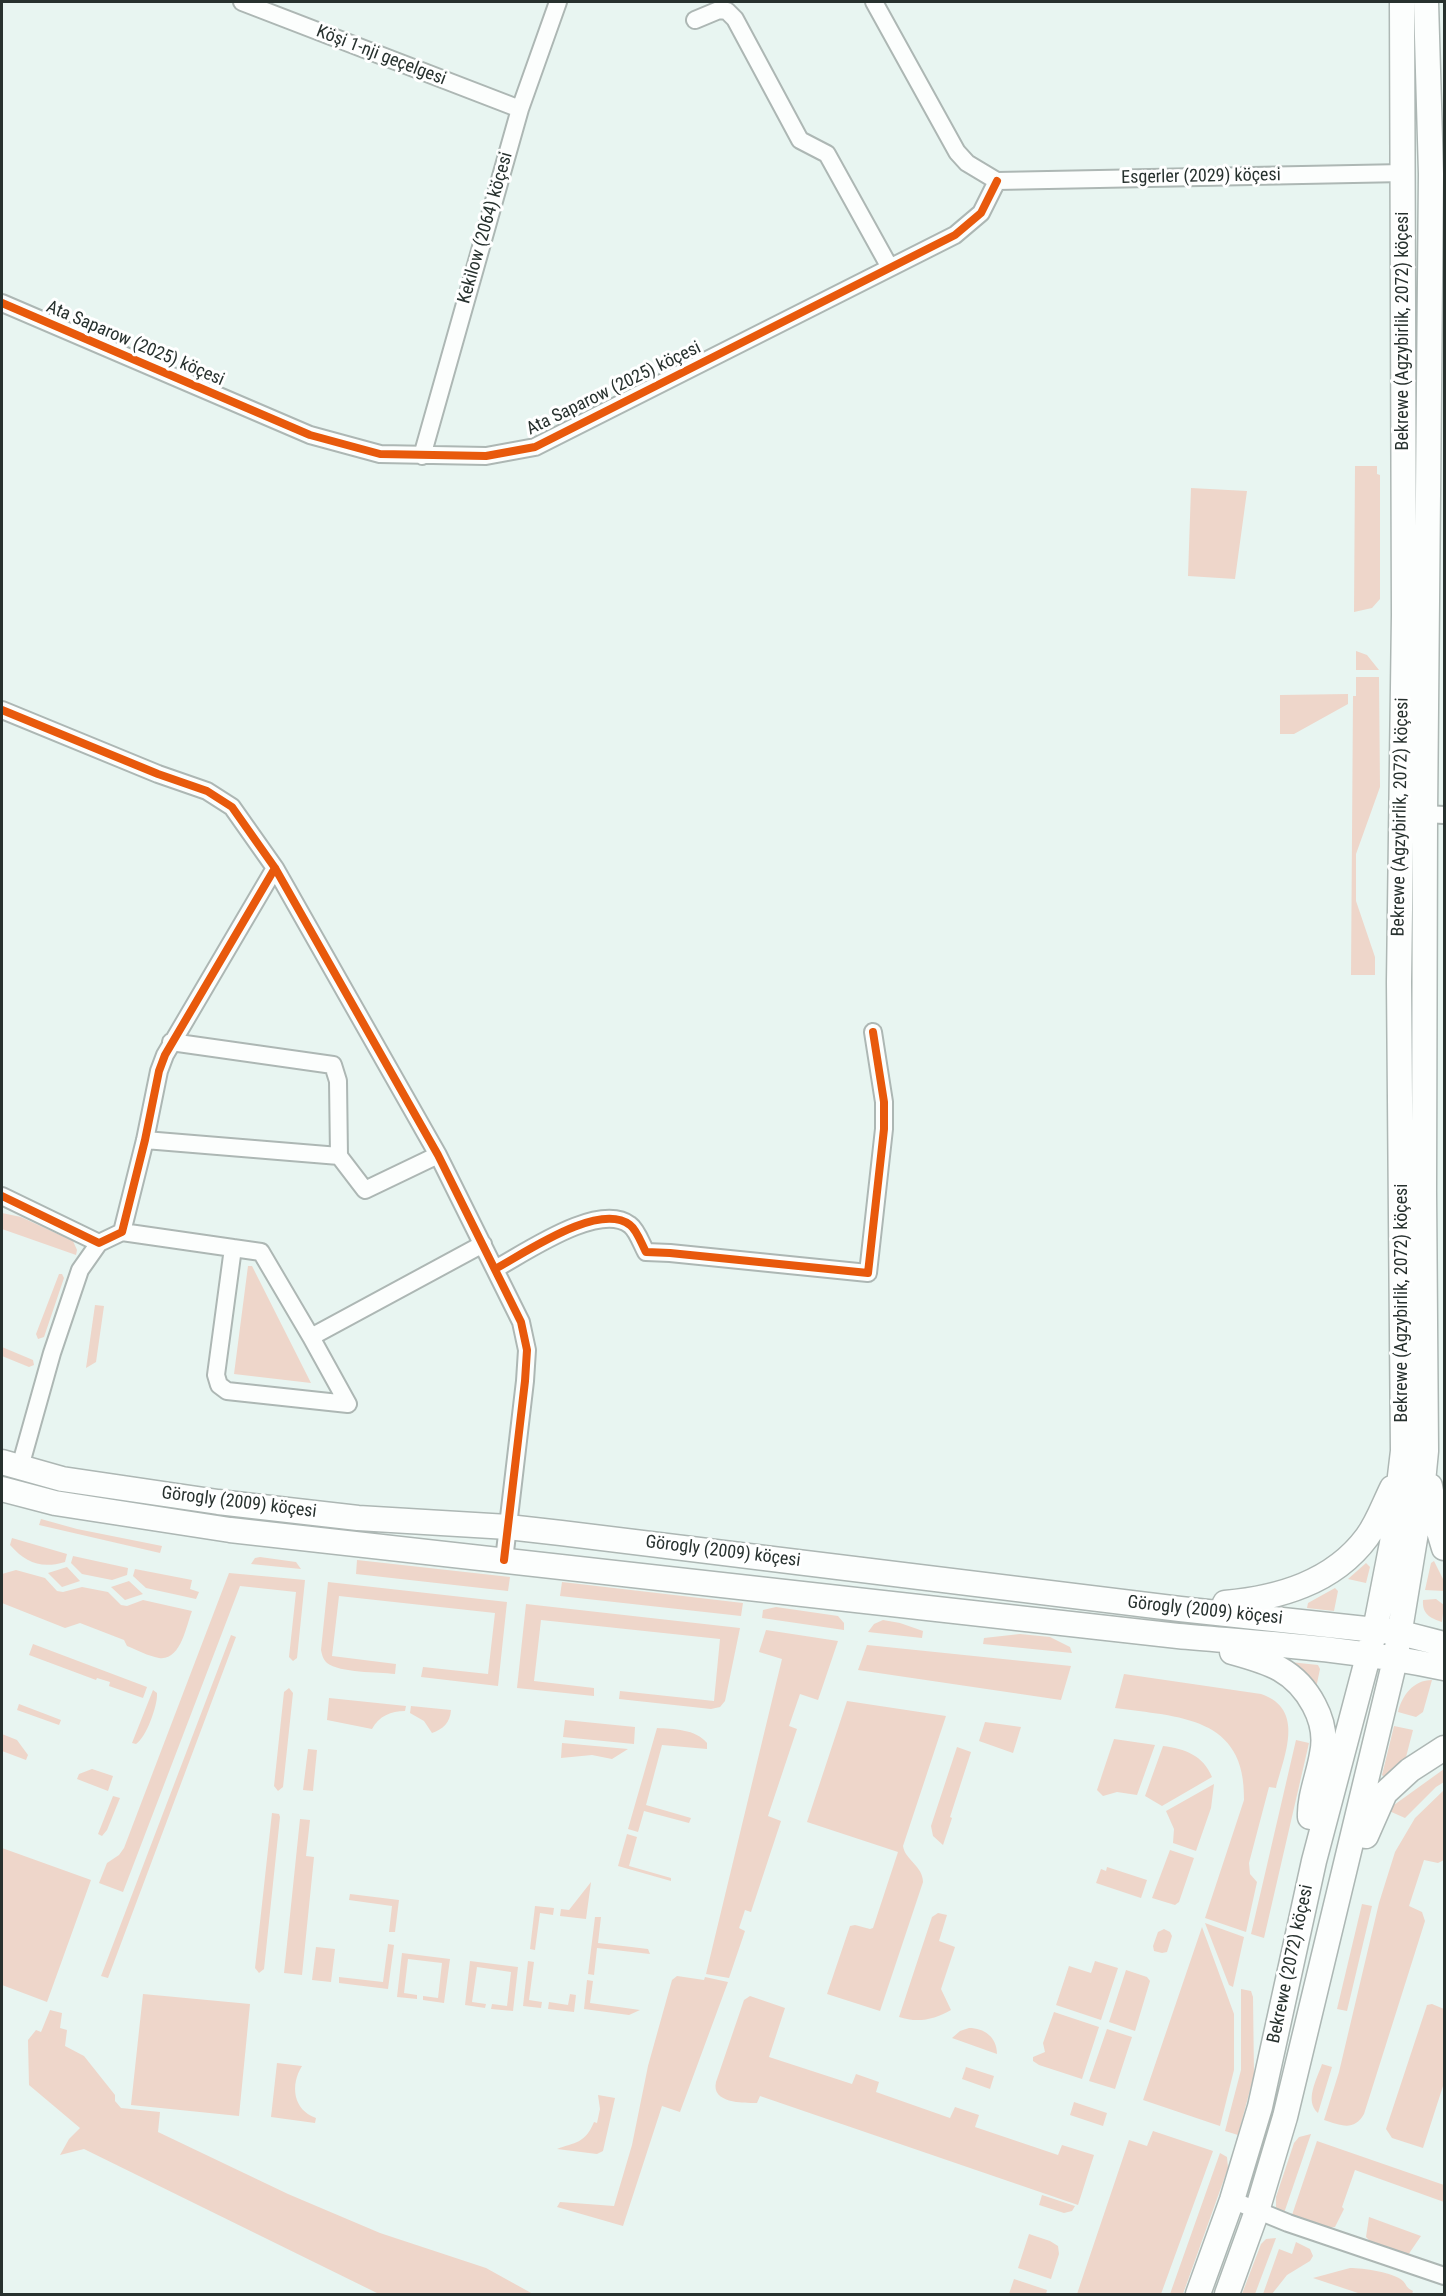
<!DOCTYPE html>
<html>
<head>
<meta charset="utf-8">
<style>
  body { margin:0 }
  #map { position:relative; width:1446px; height:2296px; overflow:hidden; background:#e8f5f1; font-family:"Roboto Condensed",sans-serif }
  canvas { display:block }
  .frame { position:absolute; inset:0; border:3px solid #27312e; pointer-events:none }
</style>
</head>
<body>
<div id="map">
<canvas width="1446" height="2296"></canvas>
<div class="frame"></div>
</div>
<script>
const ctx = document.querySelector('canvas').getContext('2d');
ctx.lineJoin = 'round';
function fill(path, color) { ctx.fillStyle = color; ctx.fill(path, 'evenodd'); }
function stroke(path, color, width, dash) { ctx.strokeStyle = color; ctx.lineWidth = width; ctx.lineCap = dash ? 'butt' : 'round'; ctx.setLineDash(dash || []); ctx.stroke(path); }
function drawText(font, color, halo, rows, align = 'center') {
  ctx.font = font + ' "Roboto Condensed",sans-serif'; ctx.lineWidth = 6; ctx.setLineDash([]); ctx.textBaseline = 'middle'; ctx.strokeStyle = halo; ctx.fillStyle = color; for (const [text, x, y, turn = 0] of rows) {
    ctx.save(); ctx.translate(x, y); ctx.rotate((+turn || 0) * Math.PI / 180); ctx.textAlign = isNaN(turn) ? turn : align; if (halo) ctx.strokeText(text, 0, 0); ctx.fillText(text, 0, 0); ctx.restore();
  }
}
fill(new Path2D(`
  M1355,466h22v8l3,1v124l-8,9 -18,4z
  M1191,488l56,3 -12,88 -47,-3z
  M1356,651l11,4 12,15h-23z
  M1356,677h23l1,110 -24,67v47l19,56v18h-24l2,-279h3z
  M1348,694v10l-54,30h-14v-39z
  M2,1213l19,4 52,24 4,9 -1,5 -74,-26z
  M248,1266h4l59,117 -77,-9z
  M59,1274h3l2,4 -20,59 -6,2 -2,-5z
  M95,1305l9,1 -8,56 -10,6z
  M2,1347l31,13 1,5 -5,2 -27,-11z
  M41,1519l36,10 85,17 -2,7 -121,-28z
  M12,1538l55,16 -2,8c-24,7 -39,1 -55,-17z
  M73,1556l55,12 -1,7 -15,5 -30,-6 -11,-11z
  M260,1557l36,5 5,7 -50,-5 4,-6z
  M357,1560l153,17 -2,14 -152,-17z
  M1434,1561l10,20v10l-19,-1 6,-27z
  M1366,1563l4,4 -4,16 -18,-4z
  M67,1567l13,14 -18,6 -14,-14z
  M135,1569l57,11 -2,9 9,3 -3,7 -50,-11 -13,-12z
  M16,1570l29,8 12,13 6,1 19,-5 26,5 13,13 6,1 16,-6 49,11c-6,15 -11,50 -33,47 -11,-2 -22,-8 -32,-12l-3,-6 -44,-17 -15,5 -63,-25v-29z
  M229,1573l76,7 -8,78 -4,3 -4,-4 7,-65 -56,-6 -117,306 -24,-9 8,-20 12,-8 5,-7z
  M129,1581l14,13 -18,6 -14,-13z
  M328,1582l179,20 -9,84 -77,-9 2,-10 65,7 7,-61 -156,-17 -7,60 64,8 -1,10c-17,-2 -55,-1 -68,-11 -4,-4 -5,-8 -6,-13z
  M562,1582l181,21 -2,13 -181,-20z
  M1335,1588l3,3 -4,20 -27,-3 1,-5z
  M1436,1599l8,6 -2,17c-12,-4 -20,-8 -19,-22z
  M526,1604l214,24 -15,73 -5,6 -9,2 -92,-10 1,-8 94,10 6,-62 -179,-19 -7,61 60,7v8l-77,-8z
  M776,1607l62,9 6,7v7l-82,-12 1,-8z
  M883,1620l17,3 23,8 -1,7 -54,-6 6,-8z
  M766,1630l72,11 -20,59 -18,-6 -11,32 8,3 -29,87 13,5 -30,91 -6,-2 -6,18 6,3 -16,47 -23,-4 76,-315 -23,-7z
  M1020,1634l30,3 20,10 2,6 -89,-9 1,-6z
  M231,1635l5,2 -128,341 -7,-2z
  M33,1644l114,43 -4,11 -34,-12 1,-4 -13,-4 -1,2 -67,-25z
  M867,1645l204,21 -10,34 -203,-30z
  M1290,1662l28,3 2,4 -4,19z
  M1124,1674l137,20c45,15 23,62 15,94l-7,-1 -20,76 1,11 7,8 -11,50 -41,-14 39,-118c2,-84 -65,-83 -129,-92z
  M1432,1680l-9,32 -7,5 -18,-5c4,-16 15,-32 34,-32z
  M289,1688l4,5 -10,94 -5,4 -4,-5 10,-94z
  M153,1690l4,3c1,12 -11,45 -21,51l-4,-1z
  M329,1698l77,8 -1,5c-14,0 -26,5 -33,18l-45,-9z
  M847,1701l99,15 -43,130c2,14 20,20 20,36l-43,129 -53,-17 23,-68 5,-1 15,4 3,-1 25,-76 -91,-30z
  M19,1704l42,16 -2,5 -42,-15z
  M411,1706l40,4c-1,13 -8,19 -19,23l-8,-12 -14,-8z
  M565,1720l70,7 -1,17 -71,-7z
  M985,1722l36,5 -8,26 -34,-12z
  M1394,1726l19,4 -8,31 -21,16 -2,-2z
  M657,1728c16,1 39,1 50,15v6l-45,-4 -16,60 45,13 -2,5 -45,-12 -6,21 -10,-3z
  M2,1734l15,6 11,15 -2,5 -24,-9z
  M1114,1739l41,6 -18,50 -20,-3 -14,4 -6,-6z
  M1296,1740l13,3 -45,195 -13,-4z
  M562,1743l66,6 -16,10 -20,-4 -31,3z
  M1163,1746c22,3 40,9 49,31l-50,29 -17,-10z
  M957,1747l14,5 -21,65 2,1 -9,27 -10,-9 -2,-10z
  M308,1749l9,1 -4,41 -10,-1z
  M92,1769l21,7 -5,15 -31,-12 2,-5z
  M1444,1769v13l-8,5 -31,31 -18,-8z
  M1214,1784l-3,24 -15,43 -23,-8 1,-14 -8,-18z
  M1444,1790v70l-6,3 -14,-3 -15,46 13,6 3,9 -61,193c-10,18 -24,11 -40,6l15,-48 40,-169 16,-51 20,-34z
  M113,1796l7,2 -13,32 -5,6 -4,-2z
  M272,1813l7,1 1,3 -16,152 -5,4 -4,-5z
  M300,1819l10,1 -4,36 8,1 -12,118 -18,-2z
  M627,1834l10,3 -8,29 42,12v3l-53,-15z
  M2,1848l89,32 -44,122 -45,-17z
  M1170,1850l24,8 -15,44 -4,3 -23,-7z
  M1107,1867l40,13 -6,18 -45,-15 5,-14 5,2z
  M591,1882l-5,37 -26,-3 1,-7 8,1z
  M350,1894l49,6 -4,32h-6l3,-26 -43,-6z
  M1362,1904l10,2 -25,105 -10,-2z
  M535,1906l19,2 -1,7 -13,-2 -5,37 -5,-1z
  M938,1913l9,2 -8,26 16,6 -14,42 10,21c-17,10 -34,13 -52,7l33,-100z
  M595,1917h6l-3,26 50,6 2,5 -53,-6 -3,27 -6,-1z
  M1205,1923l39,14 -11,50 -4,-2z
  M1202,1927l32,87v56l-14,56 -77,-26z
  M1164,1929l6,3 2,4 -5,16 -5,1 -8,-2 -1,-5 5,-14z
  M388,1944l6,1 -6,44 -49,-6v-6l44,5z
  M316,1947l19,2 -4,33 -19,-2z
  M402,1953l48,6 -6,44 -21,-3v-4l15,2 4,-35 -34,-4 -4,34 13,2v4l-20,-2z
  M470,1961l48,6 -5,44 -22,-2 1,-5 15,2 4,-34 -34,-5 -5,35 14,2 -1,4 -20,-3z
  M528,1961l6,1 -5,38 13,2 -1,6 -18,-2z
  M1095,1961l23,7 -17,52 -45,-15 13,-39 22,7z
  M1126,1970l21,7 3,4 -15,50 -26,-9z
  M677,1976l27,4 1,-3 23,5 -48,130 -18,-6 -39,120 -66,-19 3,-5 54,4 18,-61 16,-79 24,-86z
  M587,1980l6,1 -3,22 50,7 -11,5 -45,-6z
  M1241,1989l10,2 2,6 1,78 -16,60 -13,-4 16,-61z
  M143,1994l107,10 -11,112 -108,-11z
  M570,1994l6,1 -2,17 -26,-3 1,-7 19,3z
  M750,1996l35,12 -16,49 83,27 4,-10 23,8 -3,10 74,26 5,-11 24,8 -4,12 83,28 4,-10 32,10 -16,50 -318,-109 -3,7c-15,0 -46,0 -41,-21l28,-82z
  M1432,2004l12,5v74l-21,65 -31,-10 -6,-9 41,-124z
  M50,2010l12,3 -2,15 7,2 -2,16 19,10 31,39v6l6,7 39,4 -2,20 130,62 92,39 106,35 47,26h-154l-295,-145 -24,6 9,-16 11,-11 -51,-43 -1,-45 8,-10 5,2z
  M1054,2012l45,15 -17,52 -43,-14 -6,-4v-4l12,-5 -2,-9z
  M969,2028c15,0 28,9 28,26l-45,-16 8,-7z
  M1107,2029l25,8 -17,52 -26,-8z
  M277,2063l25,3c-12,19 -9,44 14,52l-1,5 -44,-6z
  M1322,2064l10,3 -14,46c-14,-12 -1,-34 4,-49z
  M966,2067l28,9 -4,13 -28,-10z
  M598,2095l17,3 -12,53 -6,3 -40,-5c18,-7 28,-5 37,-27l3,1 3,-14z
  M1074,2102l33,11 -4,13 -33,-11z
  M1153,2131l60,20 -52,143h-84l52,-154 18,6z
  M1311,2134l-28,82 -7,-9v-10l18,-54 5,-6z
  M1317,2141l127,44v17l-89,-32 -13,37 2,2 -9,18 -9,1 -34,-13z
  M1220,2153l7,4 1,11 -45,126h-13z
  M1042,2195l33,11 -3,5 -8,2 -25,-8z
  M1369,2217l52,19 -13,19 -36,-12 -6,-6z
  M1029,2234l21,7 8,5 1,8 -8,25 -33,-11z
  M1276,2238l-21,56h-13l19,-50 5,-5z
  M1296,2242l14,7 3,7 -3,5 -23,14 -15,19h-9l16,-45 13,5z
  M1350,2268c13,0 43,4 53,13 4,4 3,7 10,10l-1,3h-51l-48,-16z
  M1014,2279l33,11 -1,4h-37z`), '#eed6ca');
const minor = new Path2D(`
  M242,2l278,107
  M874,2l83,150 10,11 30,18
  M695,20l24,-10 8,1 8,8 65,121 27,14 62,112
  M997,181l407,-8
  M2,303l308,132 70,19 106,2 49,-9 420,-212 26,-22 16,-32
  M422,456l98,-347 38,-107
  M2,710l156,64 49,17 25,16 43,61 163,287 83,167 6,28 -2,31 -21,179
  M1425,814l19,1
  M171,1042l162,23 5,16 1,75 26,34 73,-35
  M145,1140l194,16
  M2,1196l97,47 23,-11 23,-92 14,-69 6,-16 110,-187
  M122,1232l111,16
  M233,1248l28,4 50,85 37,67 -121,-13 -8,-6 -3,-10z
  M495,1269c30,-16 104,-68 135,-44 7,5 12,20 16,27l24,1 198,20 16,-144v-27l-11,-70
  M311,1337l172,-93
  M20,1467l32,-114 28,-83 19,-27
  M1232,2200l56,23 156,53`);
const secondary = new Path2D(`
  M2,1462l60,17 156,23 140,16 150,9 53,6 619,76 195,21 26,3 43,11
  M1430,1486l8,42 6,20
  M2,1489l53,14 175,27 948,106c89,8 179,13 266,32
  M1225,1603c53,-5 108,-20 142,-66 11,-15 17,-33 25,-49
  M1232,1652c36,10 63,17 82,53 8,15 12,31 8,49 -3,20 -13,43 -12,63
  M1366,1836l19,-43 25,-23 34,-22
  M1198,2294l34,-94 28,-93 54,-246 61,-231 17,-87 11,-92 -4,-469 5,-367 -2,-613
  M1227,2294l30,-83 28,-94 110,-457 26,-158 5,-51 -2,-259 1,-378 6,-640 -5,-172`);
stroke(minor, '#adb7b4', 20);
stroke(secondary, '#adb7b4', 27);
stroke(minor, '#fcfefd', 16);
stroke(secondary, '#fcfefd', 24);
stroke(new Path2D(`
  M2,303l308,132 70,19 106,2 49,-9 420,-212 26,-22 16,-32
  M2,710l156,64 49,17 25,16 43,61 163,287 83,167 6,28 -2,31 -21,179
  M2,1196l97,47 23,-11 23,-92 14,-69 6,-16 110,-187
  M495,1269c30,-16 104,-68 135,-44 7,5 12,20 16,27l24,1 198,20 16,-144v-27l-11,-70`), '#e8590c', 8);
drawText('18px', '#27312e', '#fff', [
  ["Köşi 1-nji geçelgesi",381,56,21],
  ["Esgerler (2029) köçesi",1201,177,-1],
  ["Kekilow (2064) köçesi",486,228,-74],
  ["Bekrewe (Agzybirlik, 2072) köçesi",1403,331,-90],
  ["Ata Saparow (2025) köçesi",135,344,23],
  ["Ata Saparow (2025) köçesi",614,389,-26],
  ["Bekrewe (Agzybirlik, 2072) köçesi",1401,817,-89],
  ["Bekrewe (Agzybirlik, 2072) köçesi",1402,1303,-90],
  ["Görogly (2009) köçesi",239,1503,7],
  ["Görogly (2009) köçesi",723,1552,7],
  ["Görogly (2009) köçesi",1205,1611,6],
  ["Bekrewe (2072) köçesi",1291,1964,-78]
]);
</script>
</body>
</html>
